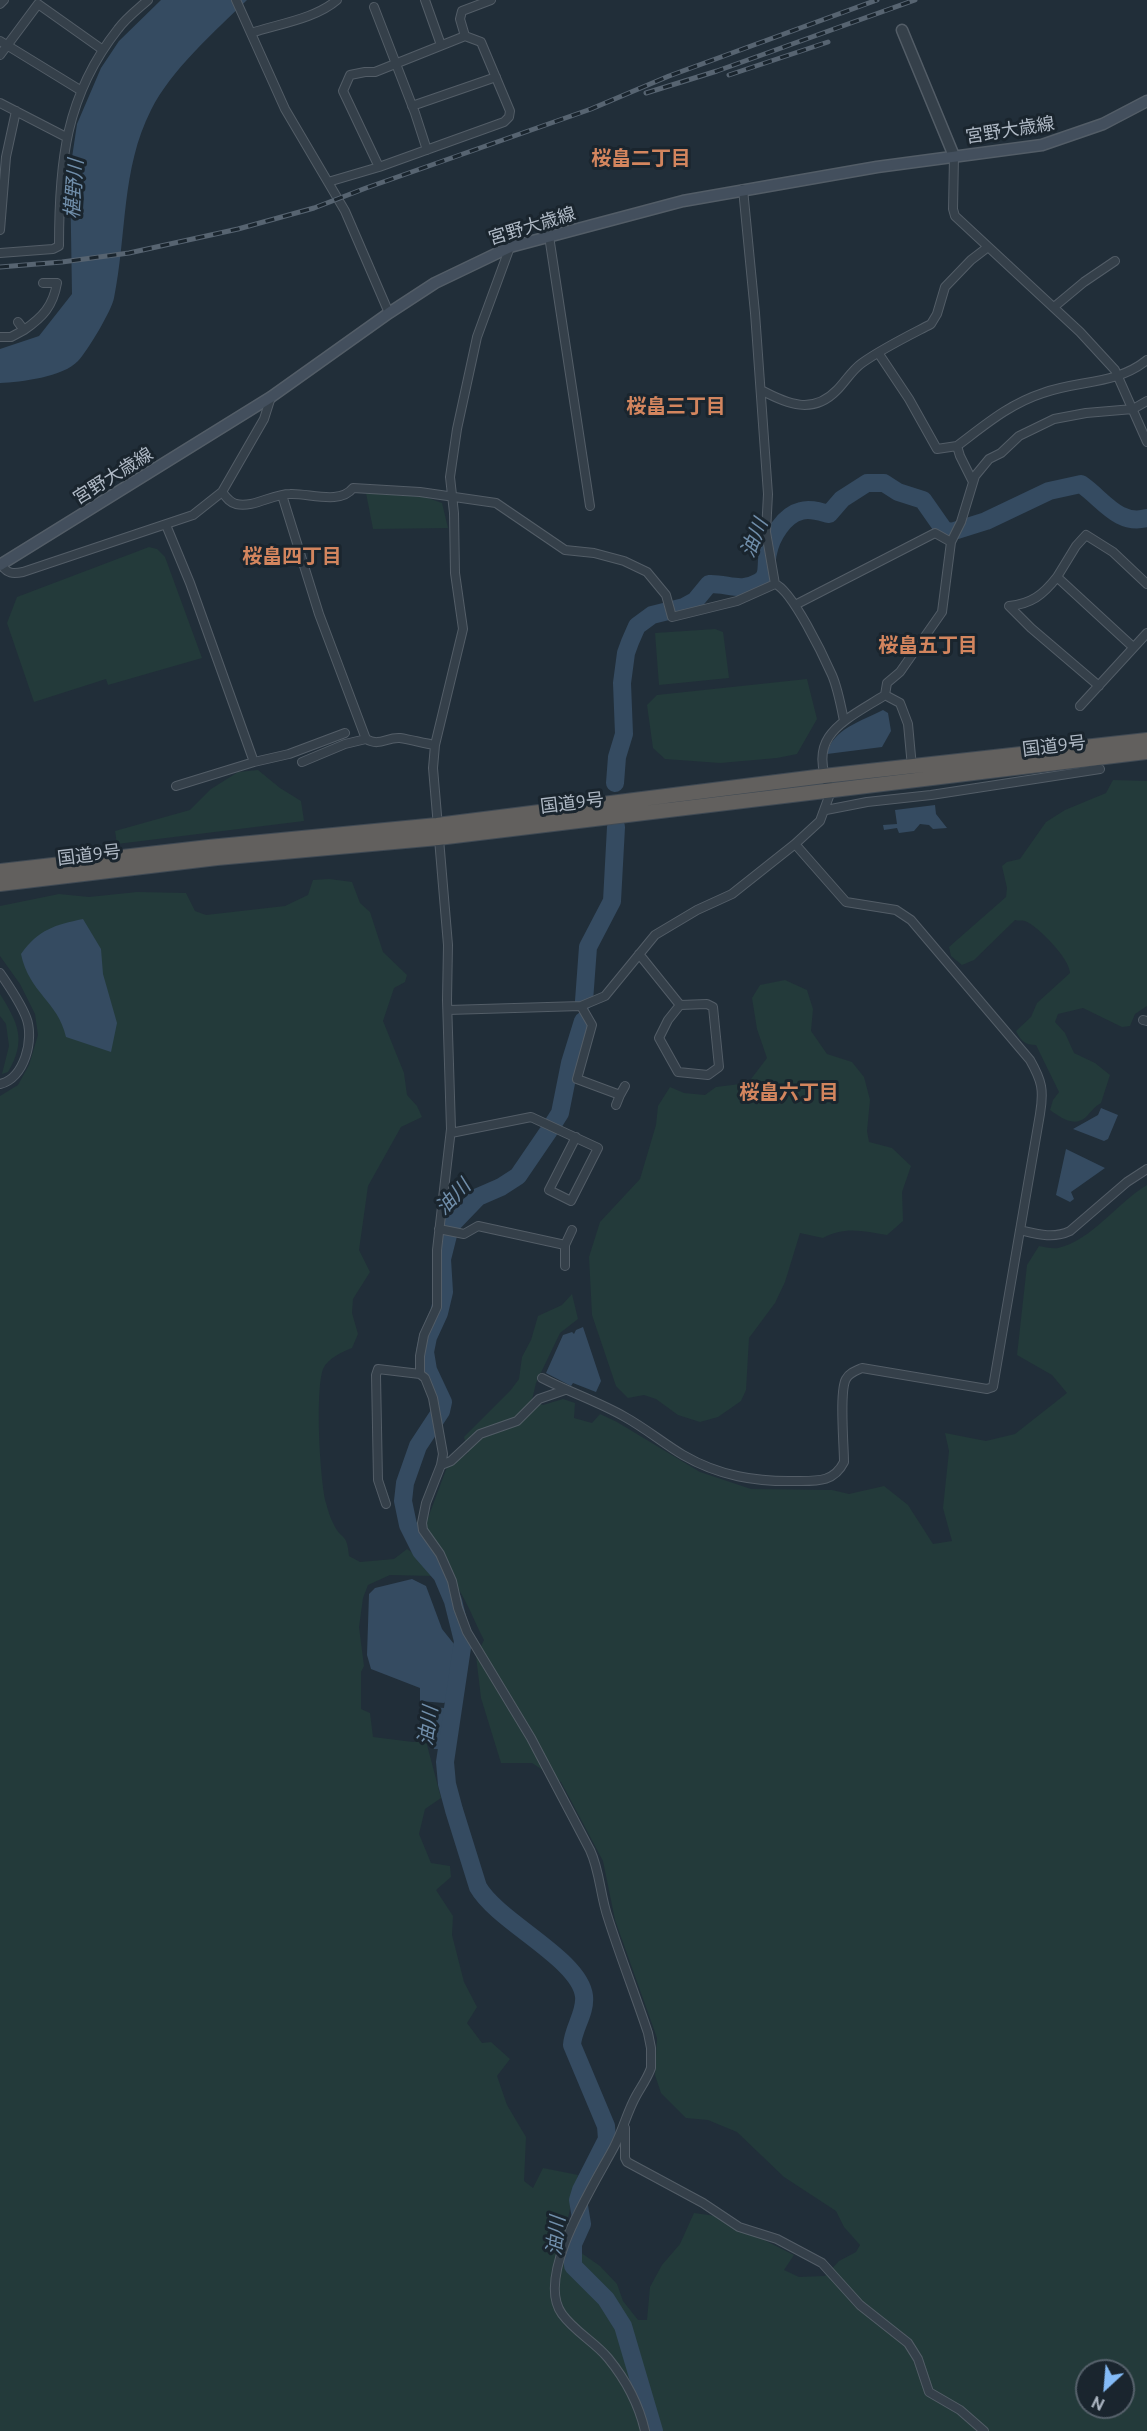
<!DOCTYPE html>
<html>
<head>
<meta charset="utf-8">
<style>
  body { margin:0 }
  #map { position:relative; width:1147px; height:2431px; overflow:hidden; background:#212e39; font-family:Ubuntu,sans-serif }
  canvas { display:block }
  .north { position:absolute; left:1075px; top:2359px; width:60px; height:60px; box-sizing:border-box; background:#1a252e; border:2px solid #56616b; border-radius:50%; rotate:206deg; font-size:16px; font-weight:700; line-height:24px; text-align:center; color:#b0bac6 }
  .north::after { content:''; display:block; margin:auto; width:21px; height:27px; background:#84bbf7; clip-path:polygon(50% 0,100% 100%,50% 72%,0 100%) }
</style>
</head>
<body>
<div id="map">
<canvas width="1147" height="2431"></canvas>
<div class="north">N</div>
</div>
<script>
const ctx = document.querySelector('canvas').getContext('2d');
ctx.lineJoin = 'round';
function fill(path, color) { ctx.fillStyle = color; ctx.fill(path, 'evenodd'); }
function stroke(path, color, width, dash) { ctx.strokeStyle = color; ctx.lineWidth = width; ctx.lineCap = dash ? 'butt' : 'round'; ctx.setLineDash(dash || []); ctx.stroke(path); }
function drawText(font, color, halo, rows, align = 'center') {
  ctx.font = font + ' Ubuntu,"Noto Sans JP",sans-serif'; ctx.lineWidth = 6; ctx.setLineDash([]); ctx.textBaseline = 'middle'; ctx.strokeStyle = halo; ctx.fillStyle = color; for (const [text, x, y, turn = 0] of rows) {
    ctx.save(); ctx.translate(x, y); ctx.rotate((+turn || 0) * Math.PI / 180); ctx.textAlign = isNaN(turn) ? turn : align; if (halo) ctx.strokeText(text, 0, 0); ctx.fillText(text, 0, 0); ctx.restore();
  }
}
fill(new Path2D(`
  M366,493l59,4 17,6 6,25 -75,1z
  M149,547l8,2 8,8 37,101 -94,27 -2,-6 -72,23 -27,-79 10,-26z
  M715,629l8,3 6,46 -70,7 -4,-52z
  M807,679l10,40 -20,35 -20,4 -57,5 -55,-4 -12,-11 -6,-43 10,-10z
  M258,770l22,18 21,13 3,20 -187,23 -2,-13 75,-21 21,-21 27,-17z
  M1113,780l34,1v225l-12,8 -5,12 -8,1 -39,-19 -25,6 -3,8 10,11 9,20 21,10 15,12 -9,28c-7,4 -9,8 -15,14 -12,11 -26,0 -36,-7l3,-10 6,-8 -23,-47c-11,0 -15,-4 -20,-14l15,-14 6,-14 33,-30c0,-14 -32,-47 -45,-52 -3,-1 -7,0 -10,-1l-41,40 -12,5 -11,-9 -2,-9 57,-50 1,-9 -5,-22 5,-4 13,-3 26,-37 19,-12 41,-17z
  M329,879l23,3 8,21 10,9 13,40 24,23 -2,7 -11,6 -11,33 21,52 3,22 10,11 5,11 -21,10 -33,59 -9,64 11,22 -17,27 -1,14 6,21 -6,14c-10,4 -24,10 -29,21 -8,22 -3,111 3,134 2,7 4,15 8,22 8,16 13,7 15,31l11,6 34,-3 13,-10 13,9 13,18 -43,-1 -22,10 -5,13 -4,29 5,39 -3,6v37l9,4 3,24 40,5 13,-1 15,57 -16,11 -6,25 12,29 19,3 1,11 -15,13 17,26 -1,19 12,47 13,25 -10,16 15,20 9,-1 19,17 -13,17 10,29 19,32 -2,44 9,7 10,-20 35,7 -12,51 4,19 30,21 17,18 6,17 15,19h9l3,-33 12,-22 18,-21 14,-31 22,3 78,39 -10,15 15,7 26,-1 14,-15 17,-9 4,-7 -16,-18 -8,-16 -52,-34 -47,-45 -29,-12 -22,-2 -25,-25 -6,-18 2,-37 -42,-118 -12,-59 -42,-79 -29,-19h-31l-20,-65 -5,-42 8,-16c-10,-19 -18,-42 -31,-59 -15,-20 -33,-33 -40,-58l15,-5 19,-51 21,-14 -4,-16 46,-46 9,-12 3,-22 9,-17 7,-24 24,-11 10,-11 6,25 -18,14 -24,50 -4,17 11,5 20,-6 12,4 -1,15 18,5 8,-9 17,8 83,50 51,17 81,1 17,4 35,-8 24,19 25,39 19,-3 -9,-33 6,-57 -4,-18 41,8 29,-7 52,-41 -15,-18 -35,-20 10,-90 12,-19c6,1 13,3 19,2 33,-7 60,-46 89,-63v1246h-1147v-1335l18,-11 11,-20 9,-30 -3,-21 -15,-30 -20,-28v-50l59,-12 30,3 48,-5 49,1 9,18 11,4 79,-9 23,-11 5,-15zM1087,2371h36v36h-36z
  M785,980l22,10 6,19 -2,22 16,23 25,8 12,15 6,23 -3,31 2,11 23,6 19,18 -9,26 1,29 -16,14c-23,-4 -43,-9 -64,3l-23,-5 -15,49 -10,21 -26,35 -3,52 -5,11 -23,16 -18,5 -22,-7 -22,-16 -12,-4 -16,3 -12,-12 -24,-71 -3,-58 11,-35 40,-43 16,-54 2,-19 12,-19 14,6 21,2 11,-8 32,-4 19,-25 -10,-29 -5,-31 8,-13z
  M0,994c18,29 27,46 8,78l-6,2 7,-28 -3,-22 -6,-8z`), '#233a3a');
fill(new Path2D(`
  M161,0h86c-32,31 -76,70 -96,110 -30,59 -24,125 -37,188 -2,12 -27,54 -36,63 -15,16 -57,21 -78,22v-34l39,-13 33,-42 -2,-123 7,-47 24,-56 18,-27z
  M883,710l5,3 3,18 -9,16 -55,7c5,-25 35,-33 56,-44z
  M935,805l1,9 11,14 -14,1 -4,-4 -9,-1 -6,7 -15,2 -2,-5 -13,2 -1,-5 14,-1 -2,-14z
  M83,919l18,30 2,25 14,49 -6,29 -45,-15c-8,-36 -37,-44 -45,-83 18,-25 34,-29 62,-35z
  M1101,1108l17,7 -10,24 -4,2 -31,-12 25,-14z
  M1066,1149l39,19 -34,24 3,7 -4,3 -14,-7z
  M583,1327l18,54 -5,11 -23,-9 -2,3 -25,-13 17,-38 9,-3 2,2 2,-4z
  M412,1579l14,7 16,43 12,15 -6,56 -4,3 -24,-2v-13l-49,-19 -4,-14 2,-61 6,-6z
  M421,1707l25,1 -5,41h-7l-14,-33z`), '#354b61');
stroke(new Path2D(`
  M615,783l2,-26 7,-23 -2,-51 4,-30 4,-11 7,-16 15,-11 32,-8 11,-6 14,-17c18,-1 32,9 50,-2 11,-6 6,-18 9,-29 3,-16 16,-38 33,-42 9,-3 20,1 28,3l13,-15 25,-16h17l14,9 25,8 21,30 7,2 35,-11 63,-30 32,-7c22,15 37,42 66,34
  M584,1001l4,-54 24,-46 4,-74
  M583,1021l-13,42 -10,50 -12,19 -30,44 -17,11 -23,10 -25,26 -5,12 -6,24 2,33 -5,21 -11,24 -3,15 3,18 15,32 -2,9 -23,35 -13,37 -2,18 5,24 13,26 21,24 11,26 10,40 -18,121 2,22 7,26 24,77c20,35 102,72 106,109 2,17 -11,32 -12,49l34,81 1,13 -26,51 -3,10 4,24 -9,20v22l33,33 17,27 31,105`), '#354b61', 18);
const minor = new Path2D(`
  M236,0l49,109 60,102 44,102
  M425,0l16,45
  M0,4l4,-4
  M374,7l41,106 12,37
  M251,33c27,-9 64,-14 86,-33
  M0,41l80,49
  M0,55l38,-51 65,46
  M0,103l66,34
  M412,106l84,-29
  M954,156l-1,53 2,7 125,116 35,38 32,72
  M379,167l-36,-76 7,-16 15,-3h10l90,-36
  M328,182l51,-15 125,-45 5,-5 1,-6 -29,-69 -16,-6 -5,-17 2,-8 29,-11
  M743,189l12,124 13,181 -2,38 9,52
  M0,230l6,-73 10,-46
  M549,236l41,270
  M510,247l-33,90 -20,92 -7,48 4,36 1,60 8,56 -28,116 -2,23 15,177 -1,55 4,129 -14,121v57l-13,28 -4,21v18l5,4 8,20 10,56 -2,11 -15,38 -4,20 1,7 17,24 12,27 6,27 9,24 64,106 59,112c10,21 10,45 18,68 12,38 27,76 40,115l3,15v20c-4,11 -10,19 -15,28 -9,16 -13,34 -22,51 -19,36 -80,129 -52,167 13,18 33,28 46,44 18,22 31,47 37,73
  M0,253l53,-4 6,-3c0,-83 6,-150 59,-217 8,-11 20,-20 30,-29
  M1054,307l30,-25 31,-21
  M24,330c19,-13 29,-24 33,-47h-14
  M0,337h11l13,-7 -6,-8
  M879,354l30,45 28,50 20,-3
  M761,390c26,14 52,25 76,0 8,-8 15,-20 25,-27 21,-15 46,-27 69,-39l6,-10 8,-27 26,-27 17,-13
  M973,482l-13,-26 -3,-10c28,-21 52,-42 86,-53 36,-13 73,-8 104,-33
  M222,492c4,5 7,10 14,12 18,4 36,-10 54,-10 19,-1 50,11 63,-6l67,4 76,11 69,47 29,3 30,8 23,11 19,23 6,22 65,-16 38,-17
  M282,495l37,119 47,125
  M166,525l24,58 64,179
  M1,564c6,10 12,10 22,8l170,-57 29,-23 42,-73 7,-22
  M1057,577l19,-31 10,-11 27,17 34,32
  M775,584c17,6 49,73 57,91 6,14 9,31 12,46
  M795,605l140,-72 16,9
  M1099,686l-68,-58 -22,-22c22,-2 34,-11 48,-29l76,70
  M885,695l15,8 8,21 4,43
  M1080,706l67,-73
  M302,762l43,-18 21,-5c14,8 20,-2 34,-1 12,2 23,5 35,7
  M176,786l78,-24 35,-8 56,-21
  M826,810l41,-8 64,-7 169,-26
  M639,954l41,51 27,-1 6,3 6,60 -11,8 -30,-3 -19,-34 9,-18 12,-15
  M0,973c9,13 20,29 26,44 9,22 -2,62 -26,67
  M581,1006l11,19 -15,54 43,16 -4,10
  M448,1010l133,-4 24,-10 50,-61 42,-25 35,-16 63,-50 25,-23 11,-30c-27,-55 13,-70 54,-96l2,-12 13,-11 42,-60 9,-70 10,-20 14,-46 14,-17 12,-6 18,-17 35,-17 32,-6 47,-4 14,-8
  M1143,1020l4,1
  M620,1095l5,-9
  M451,1133l80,-16 67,31 -27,53 -22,-11 27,-53
  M439,1229l25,5 14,-8 87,19v21
  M1020,1230c17,4 33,9 50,1l57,-49 20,-13
  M565,1245l7,-15
  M542,1378c27,14 57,24 83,39 20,11 38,26 58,38 36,21 73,27 114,26 21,0 37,1 47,-19 0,-17 -5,-71 2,-83 3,-6 9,-8 16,-11l125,21 6,-2 47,-273c4,-24 2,-33 -10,-54l-119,-140 -15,-10 -50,-8 -51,-58
  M441,1465l10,-4 29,-27 37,-13 22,-22 26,-9
  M386,1504l-8,-24 -2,-105 2,-6 42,5
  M625,2128v30l2,4 76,41 36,24 38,12 45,24 38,42 48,38 10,16 11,33 31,18 24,21`);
const tertiary = new Path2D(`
  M902,30l52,126`);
const secondary = new Path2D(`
  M0,565l271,-168 118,-84 46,-30 75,-36 173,-46 194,-34 165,-22 61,-21 44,-23`);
const trunk = new Path2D(`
  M0,871l209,-24 228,-22 387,-49 323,-36
  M0,884l217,-26 221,-20 709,-86`);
stroke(minor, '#535d67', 10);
stroke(tertiary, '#535d67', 13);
stroke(secondary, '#535d67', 13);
stroke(trunk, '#404a54', 16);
stroke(minor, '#35404a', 8);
stroke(tertiary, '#35404a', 10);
stroke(secondary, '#434f5d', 10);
stroke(trunk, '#62605e', 14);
const rail = new Path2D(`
  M729,75l99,-33
  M646,93l71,-22 198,-71
  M0,267l62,-5 67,-9 109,-24 76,-21 52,-20 225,-79 78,-33 208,-76`);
stroke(rail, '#576471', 5);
stroke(rail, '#1a252e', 3, [9]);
drawText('18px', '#b0bac6', '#1a252e', [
  ["宮野大歳線",1010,130,-9],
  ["宮野大歳線",532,226,-17],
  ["宮野大歳線",113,476,-32],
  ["国道9号",1054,746,-7],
  ["国道9号",572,803,-7],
  ["国道9号",89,855,-7]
]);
drawText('bold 20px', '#d3855e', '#1a252e', [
  ["桜畠二丁目",641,158],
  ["桜畠三丁目",676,406],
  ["桜畠四丁目",292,556],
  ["桜畠五丁目",928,645],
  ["桜畠六丁目",789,1092]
]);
drawText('italic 20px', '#708eaa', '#1a252e', [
  ["椹野川",74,189,-86],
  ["油川",754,538,-68],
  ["油川",453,1197,-46],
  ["油川",428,1726,-82],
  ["油川",556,2236,-84]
]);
</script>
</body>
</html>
